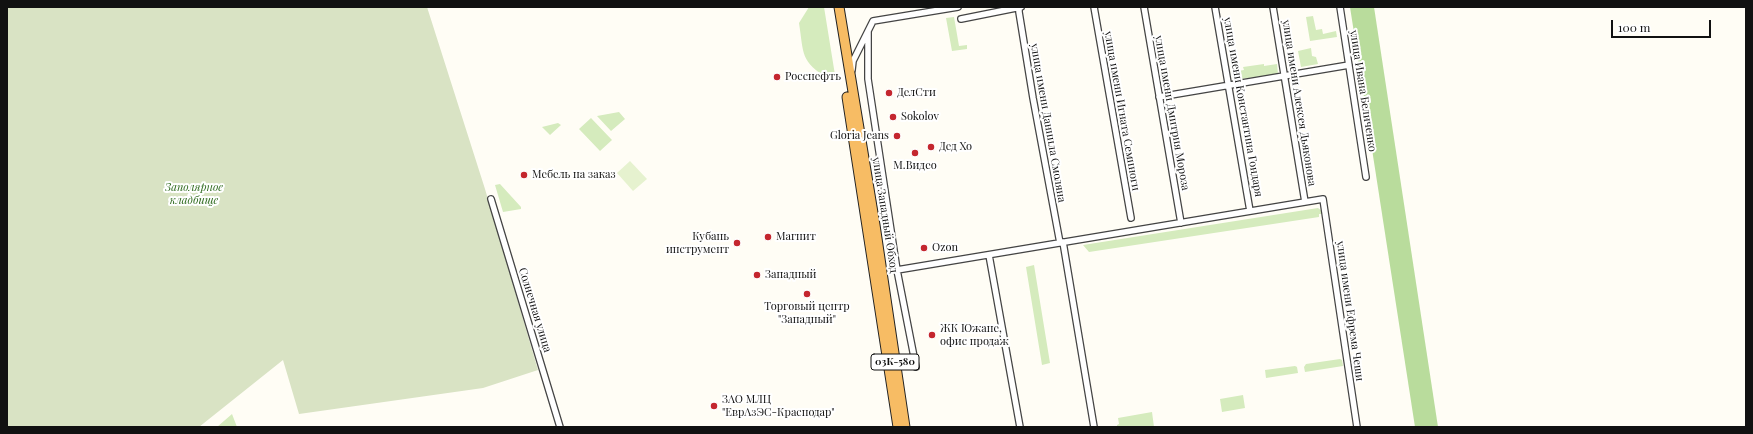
<!DOCTYPE html>
<html>
<head>
<meta charset="utf-8">
<style>
  body { margin:0 }
  #map { position:relative; width:1753px; height:434px; overflow:hidden; background:#fffdf5; font-family:"Playfair Display",serif }
  canvas { display:block }
  .frame { position:absolute; inset:0; border:8px solid #111; pointer-events:none }
  .scale { position:absolute; left:1611px; top:20px; width:100px; height:18px; box-sizing:border-box; border:2px solid #111; border-top:0; padding-left:5px; font-size:12px; line-height:14px; white-space:nowrap; color:#111; -webkit-text-stroke:3px #fff; paint-order:stroke }
</style>
</head>
<body>
<div id="map">
<canvas width="1753" height="434"></canvas>
<div class="frame"></div>
<div class="scale">100 m</div>
</div>
<script>
const ctx = document.querySelector('canvas').getContext('2d');
ctx.lineJoin = 'round';
function fill(path, color) { ctx.fillStyle = color; ctx.fill(path, 'evenodd'); }
function stroke(path, color, width, dash) { ctx.strokeStyle = color; ctx.lineWidth = width; ctx.lineCap = dash ? 'butt' : 'round'; ctx.setLineDash(dash || []); ctx.stroke(path); }
function drawText(font, color, halo, rows, align = 'center') {
  ctx.font = font + ' "Playfair Display",serif'; ctx.lineWidth = 4; ctx.setLineDash([]); ctx.textBaseline = 'middle'; ctx.strokeStyle = halo; ctx.fillStyle = color; for (const [text, x, y, turn = 0] of rows) {
    ctx.save(); ctx.translate(x, y); ctx.rotate((+turn || 0) * Math.PI / 180); ctx.textAlign = isNaN(turn) ? turn : align; if (halo) ctx.strokeText(text, 0, 0); ctx.fillText(text, 0, 0); ctx.restore();
  }
}
fill(new Path2D(`
  M809,7h15l11,68 -6,4c-29,-18 -25,-24 -30,-56z
  M1313,16l3,14 6,-1 1,5 13,-3 1,6 -27,4 -4,-24z
  M954,17l5,29 8,-1v4l-15,2 -6,-33z
  M1311,48l1,8 4,1 2,7 -17,3 -3,-16z
  M1264,64v2l13,-2 1,10 -44,6 -2,-8 12,-2 -1,-3z
  M619,112l6,7 -14,12 -14,-15z
  M591,118l21,22 -12,11 -21,-22z
  M558,123l3,2 -11,10 -8,-8z
  M500,184l21,23v2l-18,3 -8,-27z
  M1318,208l4,3v3h-3v3l-230,35 -6,-7z
  M1034,265l16,98 -8,2 -16,-98z
  M1340,359l2,1 1,6 -38,6 -1,-5 2,-3z
  M1295,366l2,1 1,6 -32,5 -1,-8z
  M1243,395l2,13 -23,4 -2,-13z
  M1152,412l2,15h-37v-2l2,-1 -1,-6z
  M232,414l5,13h-20z`), '#d5ebbd');
fill(new Path2D(`
  M1350,7h24l64,420h-23z`), '#b9dc9c');
fill(new Path2D(`
  M7,7h420l58,182 53,181 -55,18 -184,26 -16,-54 -84,67h-192z`), '#d9e3c4');
fill(new Path2D(`
  M630,161l17,18 -14,12 -16,-18z`), '#e6f2cf');
const minor = new Path2D(`
  M1019,7v5l14,86 27,145
  M1094,7l37,211
  M1144,7l37,216
  M1215,7l35,204
  M1273,7l32,195
  M1340,7l26,170
  M961,19l60,-12
  M868,32v47l29,191 19,97
  M852,70l1,-9 20,-40 85,-14
  M1159,97l190,-32
  M491,199l69,228
  M1063,242l31,185
  M989,255l31,172
  M897,270l426,-71 34,228`);
const trunk = new Path2D(`
  M839,7l36,218 30,202
  M847,97l51,330`);
stroke(minor, '#444', 8);
stroke(trunk, '#222', 11);
stroke(minor, '#fff', 5.5);
stroke(trunk, '#f7bc64', 9);
for (const [x, y, r, color] of [
  [777,77,4,"#c4262e"],
  [889,93,4,"#c4262e"],
  [893,117,4,"#c4262e"],
  [897,136,4,"#c4262e"],
  [931,147,4,"#c4262e"],
  [915,153,4,"#c4262e"],
  [524,175,4,"#c4262e"],
  [768,237,4,"#c4262e"],
  [737,243,4,"#c4262e"],
  [924,248,4,"#c4262e"],
  [757,275,4,"#c4262e"],
  [807,294,4,"#c4262e"],
  [932,335,4,"#c4262e"],
  [714,406,4,"#c4262e"]
]) { const dot = new Path2D(); dot.arc(x, y, r, 0, 2 * Math.PI); ctx.fillStyle = color; ctx.fill(dot); stroke(dot, '#fff', 1.5); }
for (const [x, y, w] of [
  [895,362,48]
]) { const box = new Path2D(); box.roundRect(x - w / 2, y - 8, w, 16, 3); ctx.fillStyle = '#fff'; ctx.fill(box); stroke(box, '#111', 1); }
drawText('bold 10px', '#111', null, [
  ["03К-580",895,362]
]);
drawText('11px', '#111', '#fff', [
  ["Росснефть",785,77],
  ["ДелСти",897,93],
  ["Sokolov",901,117],
  ["Gloria Jeans",889,136,"right"],
  ["Дед Хо",939,147],
  ["М.Видео",915,166,"center"],
  ["Мебель на заказ",532,175],
  ["Кубань",729,237,"right"],
  ["инструмент",729,250,"right"],
  ["Магнит",776,237],
  ["Ozon",932,248],
  ["Западный",765,275],
  ["Торговый центр",807,307,"center"],
  ["\"Западный\"",807,320,"center"],
  ["ЖК Южане,",940,329],
  ["офис продаж",940,342],
  ["ЗАО МЛЦ",722,400],
  ["\"ЕврАзЭС-Краснодар\"",722,413]
], 'left');
drawText('11px', '#111', '#fff', [
  ["улица Ивана Беличенко",1363,91,81],
  ["улица имени Алексея Дьяконова",1299,103,81],
  ["улица имени Константина Гондаря",1243,107,80],
  ["улица имени Игната Семиноги",1122,111,80],
  ["улица имени Дмитрия Мороза",1172,113,80],
  ["улица имени Даниила Смоляна",1048,123,80],
  ["улица Западный Обход",885,215,81],
  ["Солнечная улица",535,310,73],
  ["улица имени Ефрема Чеши",1350,311,82]
]);
drawText('italic 11px', '#2f6b1f', '#fff', [
  ["Заполярное",194,188],
  ["кладбище",194,201]
]);
</script>
</body>
</html>
